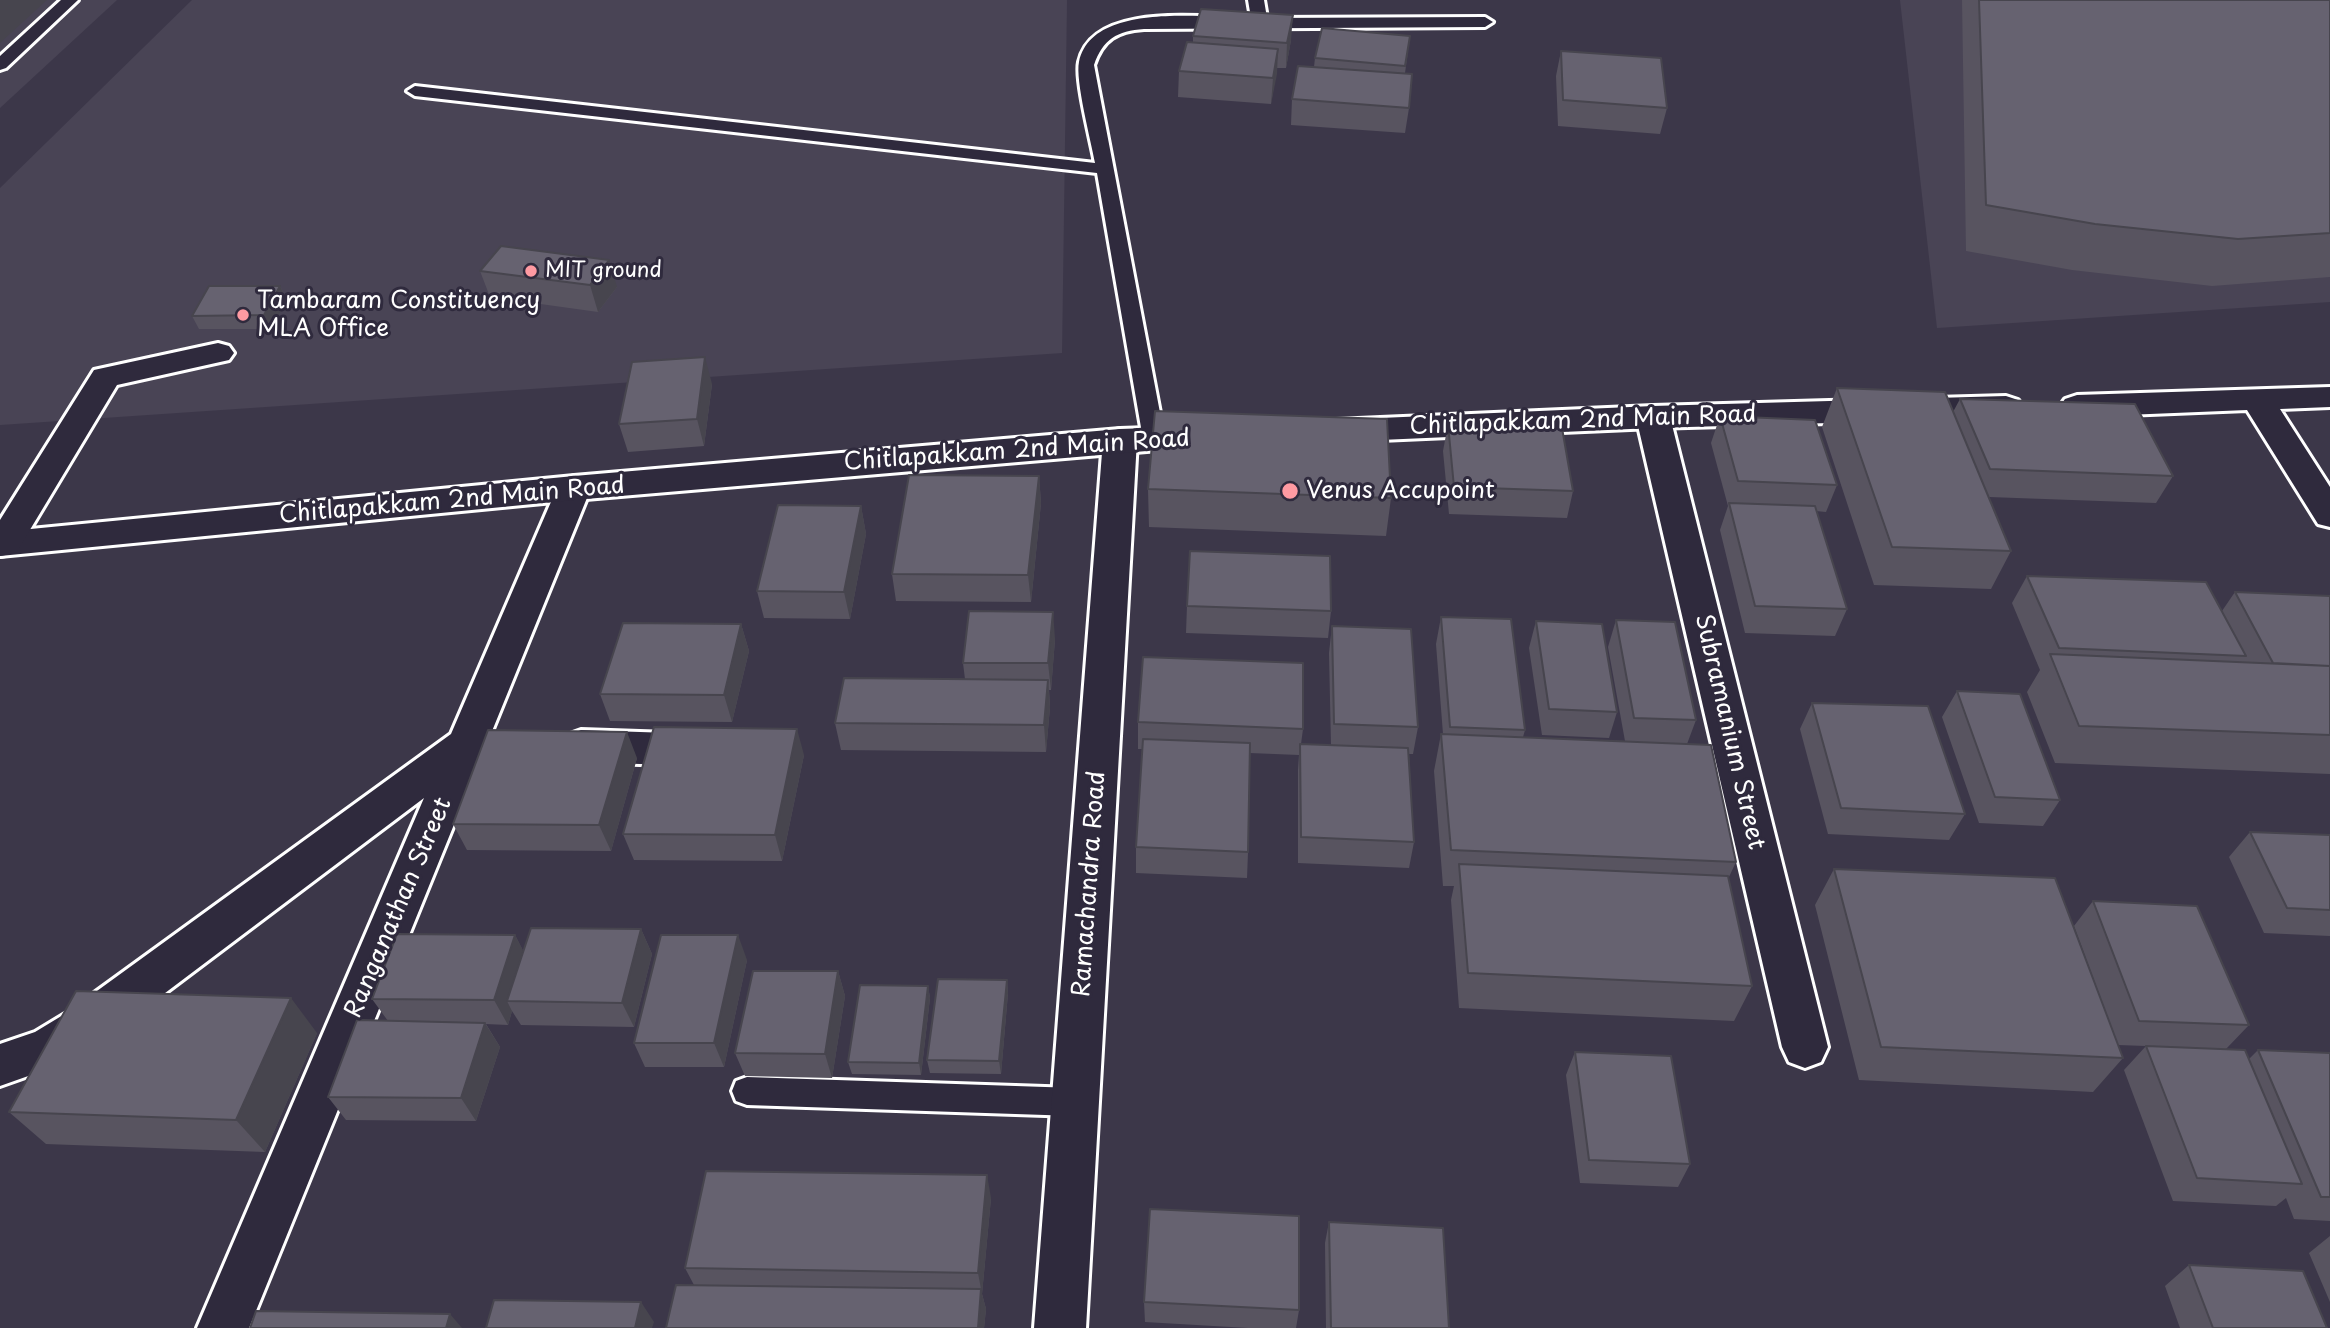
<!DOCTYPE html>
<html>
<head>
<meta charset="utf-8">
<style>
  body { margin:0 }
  canvas { display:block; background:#3c3749 }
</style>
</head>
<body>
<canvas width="2330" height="1328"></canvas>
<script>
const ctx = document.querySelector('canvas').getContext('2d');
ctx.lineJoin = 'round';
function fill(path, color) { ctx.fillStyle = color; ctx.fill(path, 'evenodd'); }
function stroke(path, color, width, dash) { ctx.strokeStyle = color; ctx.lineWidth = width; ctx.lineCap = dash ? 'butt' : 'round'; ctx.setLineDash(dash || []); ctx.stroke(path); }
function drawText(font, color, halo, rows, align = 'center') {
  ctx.font = font + ' "Playpen Sans",sans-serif'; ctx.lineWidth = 6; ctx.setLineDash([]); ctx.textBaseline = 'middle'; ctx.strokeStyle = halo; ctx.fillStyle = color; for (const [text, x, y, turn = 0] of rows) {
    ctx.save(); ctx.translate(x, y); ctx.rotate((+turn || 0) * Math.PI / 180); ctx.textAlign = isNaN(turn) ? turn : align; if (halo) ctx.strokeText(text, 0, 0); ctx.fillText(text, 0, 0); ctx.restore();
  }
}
fill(new Path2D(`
  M0,0h117l-117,108z
  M192,0h875l-5,353 -1062,72v-237z
  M1900,0h430v302l-393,26z`), '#494455');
const service = new Path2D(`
  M61,0h17l-72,68 -6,2v-14z
  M1248,0h16l3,18 218,-1 8,5 -8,5 -341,2c-27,2 -41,10 -50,36l71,374 -11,7 -11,-7 -46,-266 -682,-77 -8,-5 8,-5 680,77c-4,-22 -20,-83 -16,-101 13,-61 125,-44 172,-44z
  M747,1077l328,11 11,4 4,10 -4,10 -11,4 -328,-11 -11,-4 -4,-10 4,-10z`);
const minor = new Path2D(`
  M1653,406l12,3 5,8 158,630 -7,15 -16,6 -16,-6 -7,-15 -146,-630 5,-8z
  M1120,429l12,3 5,8 -51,888h-52l69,-888 5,-8z
  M574,476l12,4 5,8 -342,840h-52l227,-530 -324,244 -35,21 -65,23v-42l35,-12 33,-20 383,-278 106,-246 5,-8z
  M581,730l118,4 14,5 6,11 -6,11 -14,5 -118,-4 -14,-5 -6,-11 6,-11z`);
const tertiary = new Path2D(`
  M2330,387v20l-50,2 50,78v40l-12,-3 -71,-114 -170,7 -12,-4 -5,-7 5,-7 12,-4z
  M2006,396l12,4 5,7 -5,7 -12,4 -353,10 -318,14 -12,-3 -5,-8 5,-8 12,-3 318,-14z
  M1205,426l12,3 5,8 -5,8 -643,55 -574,56v-24l574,-56 546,-47z`);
const motorway = new Path2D(`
  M218,343l11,3 5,7 -5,7 -112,25 -101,168 -16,3v-36l94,-150z`);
stroke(service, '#fff', 6);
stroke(minor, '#fff', 6);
stroke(tertiary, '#fff', 6);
stroke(motorway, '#fff', 6);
fill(service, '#2f2a3d');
fill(minor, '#2f2a3d');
fill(tertiary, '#2f2a3d');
fill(motorway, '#2f2a3d');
fill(new Path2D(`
  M1962,0h368v277l-118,9 -140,-16 -106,-19z
  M1193,36l98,4 -5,28h-9l-6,36 -93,-7 1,-26 14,-29z
  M1410,36l-5,37 4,35 -4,25 -114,-8 1,-26 22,-32 1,-9z
  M1561,51l106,57 -7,26 -102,-8 -2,-50z
  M480,271l137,16 -19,25 -108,-15z
  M280,286l7,14 -16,29h-72l-7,-13z
  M712,384l-8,62 -76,6 -9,-28z
  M1837,388l116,24 7,-13 213,77 -17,27 -167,-6 22,54 -20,38 -117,-4 -52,-158z
  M1720,416l117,69 -11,27 -10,-1 31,98 -12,27 -90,-3 -25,-103 8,-24 -17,-63z
  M1448,424l125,67 -6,27 -118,-4 -6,-63z
  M1039,476l2,27 -10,99 -135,-1 -4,-27z
  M1148,489l243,9 -5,38 -237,-9z
  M861,506l5,28 -16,85 -86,-1 -7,-27z
  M2027,576l195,35 13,-19 95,4v178l-275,-11 -28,-71 13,-22 -28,-67z
  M1187,606l144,5 -3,27 -142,-5z
  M1441,617l84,113 -2,7 102,4 -17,-94 8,-27 80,100 -9,24 49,118 -8,17 24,107 -18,35 -275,-13 -8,-108 3,-14h-11l-9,-115 7,-37h2l-7,-90z
  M1536,621l81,91 -8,26 -67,-3 -13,-87z
  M741,624l8,27 -17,71 -122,-1 -10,-27z
  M1332,626l86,101 -5,27h-4l5,88 -5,26 -111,-5v-93l1,-15 -49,-2 -2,99 -1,26 -111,-5v-26l7,-98h-5v-27l165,7 -2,15 30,1 -2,-92z
  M1055,639l-4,51h-2l1,17 -4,45 -205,-2 -6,-27 130,-44 -2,-16z
  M1957,691l103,109 -17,26 -64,-3 -37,-106z
  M1812,703l153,111 -16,26 -121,-6 -28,-105z
  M804,755l-22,106 -148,-1 -11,-26z
  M637,758l-26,93 -144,-1 -14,-26z
  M2250,832l80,3v101l-66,-3 -35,-76z
  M1834,869l289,189 -30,34 -234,-12 -44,-175z
  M2093,901l156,124 -23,24 23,10 9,-9 72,3v168l-36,-2 -8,-21 -10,8 -103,-5 -49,-131 22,-24 -28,-1 -44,-119z
  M641,929l11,25 -18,73 -113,-2 -9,-14 -4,14 -22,-1 14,23 -24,74 -130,-1 -18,-23 60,-76 -16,-22 143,-64 8,16z
  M747,960l-23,107h-79l-11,-24z
  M838,971l7,25 -13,82 -87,-2 -10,-23z
  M1007,980l1,13 -7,81 -71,-1 -3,-13z
  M928,986l2,12 -9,77 -69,-1 -4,-12z
  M317,1033l-52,119 -219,-8 -37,-32z
  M1575,1052l115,112 -12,23 -98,-4 -14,-108z
  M991,1198l-9,96 4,15 -2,19h-318l28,-43 -9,-17z
  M1329,1222l120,106h-123l-1,-85z
  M2330,1236v66l-21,-49z
  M2189,1265l138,63h-147l-15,-42z
  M1144,1302l155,8 -3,18h-48l-103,-6z`), '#585460');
fill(new Path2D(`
  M0,0h47l-47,43z
  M1293,15l-2,25 -5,28 1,-25z
  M1278,49l-1,25 -6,30 2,-26z
  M609,260l8,27 -19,25 -8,-27z
  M280,286l7,14 -16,29 -7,-14z
  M705,357l7,27 -8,62 -7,-27z
  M1039,476l2,27 -10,99 -3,-27z
  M861,506l5,28 -16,85 -6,-27z
  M1053,612l2,27 -4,51 -3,-27z
  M741,624l8,27 -17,71 -8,-27z
  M1048,680l2,27 -4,45 -2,-27z
  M797,729l7,26 -22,106 -7,-26z
  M627,732l10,26 -26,93 -12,-26z
  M641,929l11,25 -18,73 -12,-24z
  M515,935l13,25 -21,41 5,10 -4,14 -14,-25z
  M738,935l9,25 -23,107 -10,-24z
  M838,971l7,25 -13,82 -7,-24z
  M1007,980l1,13 -7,81 -2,-13z
  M928,986l2,12 -9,77 -2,-12z
  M291,998l26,35 -52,119 -29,-32z
  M485,1023l15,24 -24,74 -15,-23z
  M987,1175l4,23 -9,96 4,15 -2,19h-6l3,-39 -3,-16z
  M641,1302l13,20 -2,6h-17z
  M450,1314l12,14h-16z`), '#47454e');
const building = new Path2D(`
  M1979,0h351v233l-92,6 -143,-15 -109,-19z
  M1201,9l92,6 -6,28 -94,-7z
  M1322,28l88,8 -5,30 -90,-8z
  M1187,42l91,7 -5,29 -94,-7z
  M1561,51l100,7 6,50 -104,-8z
  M1298,66l114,8 -3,34 -117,-9z
  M501,246l108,14 -19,25 -110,-14z
  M209,286h71l-16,29 -72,1z
  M705,357l-8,62 -78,5 13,-62z
  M1837,388l108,4 66,159 -119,-4z
  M1960,399l175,5 38,72 -183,-7z
  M1155,411l232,8 4,79 -243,-9z
  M1720,416l95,4 22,65 -99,-4z
  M1448,424l114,4 11,63 -119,-4z
  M909,475l130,1 -11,99 -136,-1z
  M1729,503l86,3 32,103 -92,-3z
  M778,505l83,1 -17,86 -87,-1z
  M1190,551l140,5 1,55 -144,-5z
  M2027,576l179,6 40,74 -187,-8z
  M2235,592l95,4v70l-57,-3z
  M969,611l84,1 -5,51h-85z
  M1441,617l70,2 14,111 -75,-3z
  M1616,620l59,2 21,98 -62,-2z
  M1536,621l66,3 15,88 -68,-3z
  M623,623l118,1 -17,71 -124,-1z
  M1332,626l79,3 7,98 -84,-3z
  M2050,654l280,12v69l-251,-9z
  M1143,657l160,6v66l-165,-7z
  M844,678l204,2 -4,45 -209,-2z
  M1957,691l63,3 40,106 -65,-3z
  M1812,703l116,3 37,108 -124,-6z
  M654,727l143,2 -22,106 -152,-1z
  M488,730l139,2 -28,93 -146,-1z
  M1441,734l270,11 25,117 -285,-12z
  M1143,739l107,4 -2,109 -112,-5z
  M1300,744l108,4 6,94 -113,-5z
  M2250,832l80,3v75l-43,-2z
  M1459,864l269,12 24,110 -284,-13z
  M1834,869l221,9 68,180 -242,-11z
  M2093,901l104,5 52,119 -110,-4z
  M531,928l110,1 -19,74 -115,-2z
  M397,934l118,1 -21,65 -122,-1z
  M661,935h77l-24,108h-80z
  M753,971h85l-13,83 -90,-1z
  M938,979l69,1 -8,81 -72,-1z
  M860,985l68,1 -9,77 -71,-1z
  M76,991l215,7 -55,122 -227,-8z
  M357,1020l128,3 -24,75 -133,-1z
  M2146,1046l99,4 57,134 -105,-6z
  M2258,1050l72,3v144h-9z
  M1575,1052l96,4 19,108 -101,-4z
  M706,1171l281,4 -9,98 -293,-5z
  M1150,1209l149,7v94l-155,-8z
  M1329,1222l114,6 6,100h-118z
  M2189,1265l114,6 24,57h-114z
  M676,1285l305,4 -3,39h-312z
  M494,1300l147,2 -6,26h-149z
  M256,1311l194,3 -4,14h-196z`);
fill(building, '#666270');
stroke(building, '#47454e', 2);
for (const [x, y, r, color] of [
  [531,271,7,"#ff9aa2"],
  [243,315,7,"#ff9aa2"],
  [1290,491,9,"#ff9aa2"]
]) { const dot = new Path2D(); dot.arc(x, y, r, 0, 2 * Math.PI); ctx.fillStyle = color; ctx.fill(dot); stroke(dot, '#2f2a3d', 2.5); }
drawText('21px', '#fff', '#2f2a3d', [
  ["MIT ground",545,271]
], 'left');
drawText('24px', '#fff', '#2f2a3d', [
  ["Tambaram Constituency",257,301],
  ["MLA Office",257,329],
  ["Venus Accupoint",1306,491]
], 'left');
drawText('24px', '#fff', '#2f2a3d', [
  ["Chitlapakkam 2nd Main Road",1583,421,-2],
  ["Chitlapakkam 2nd Main Road",1017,451,-4],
  ["Chitlapakkam 2nd Main Road",452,501,-5],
  ["Subramanium Street",1729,732,77],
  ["Ramachandra Road",1090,884,-86],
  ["Ranganathan Street",399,908,-67]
]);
</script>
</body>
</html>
